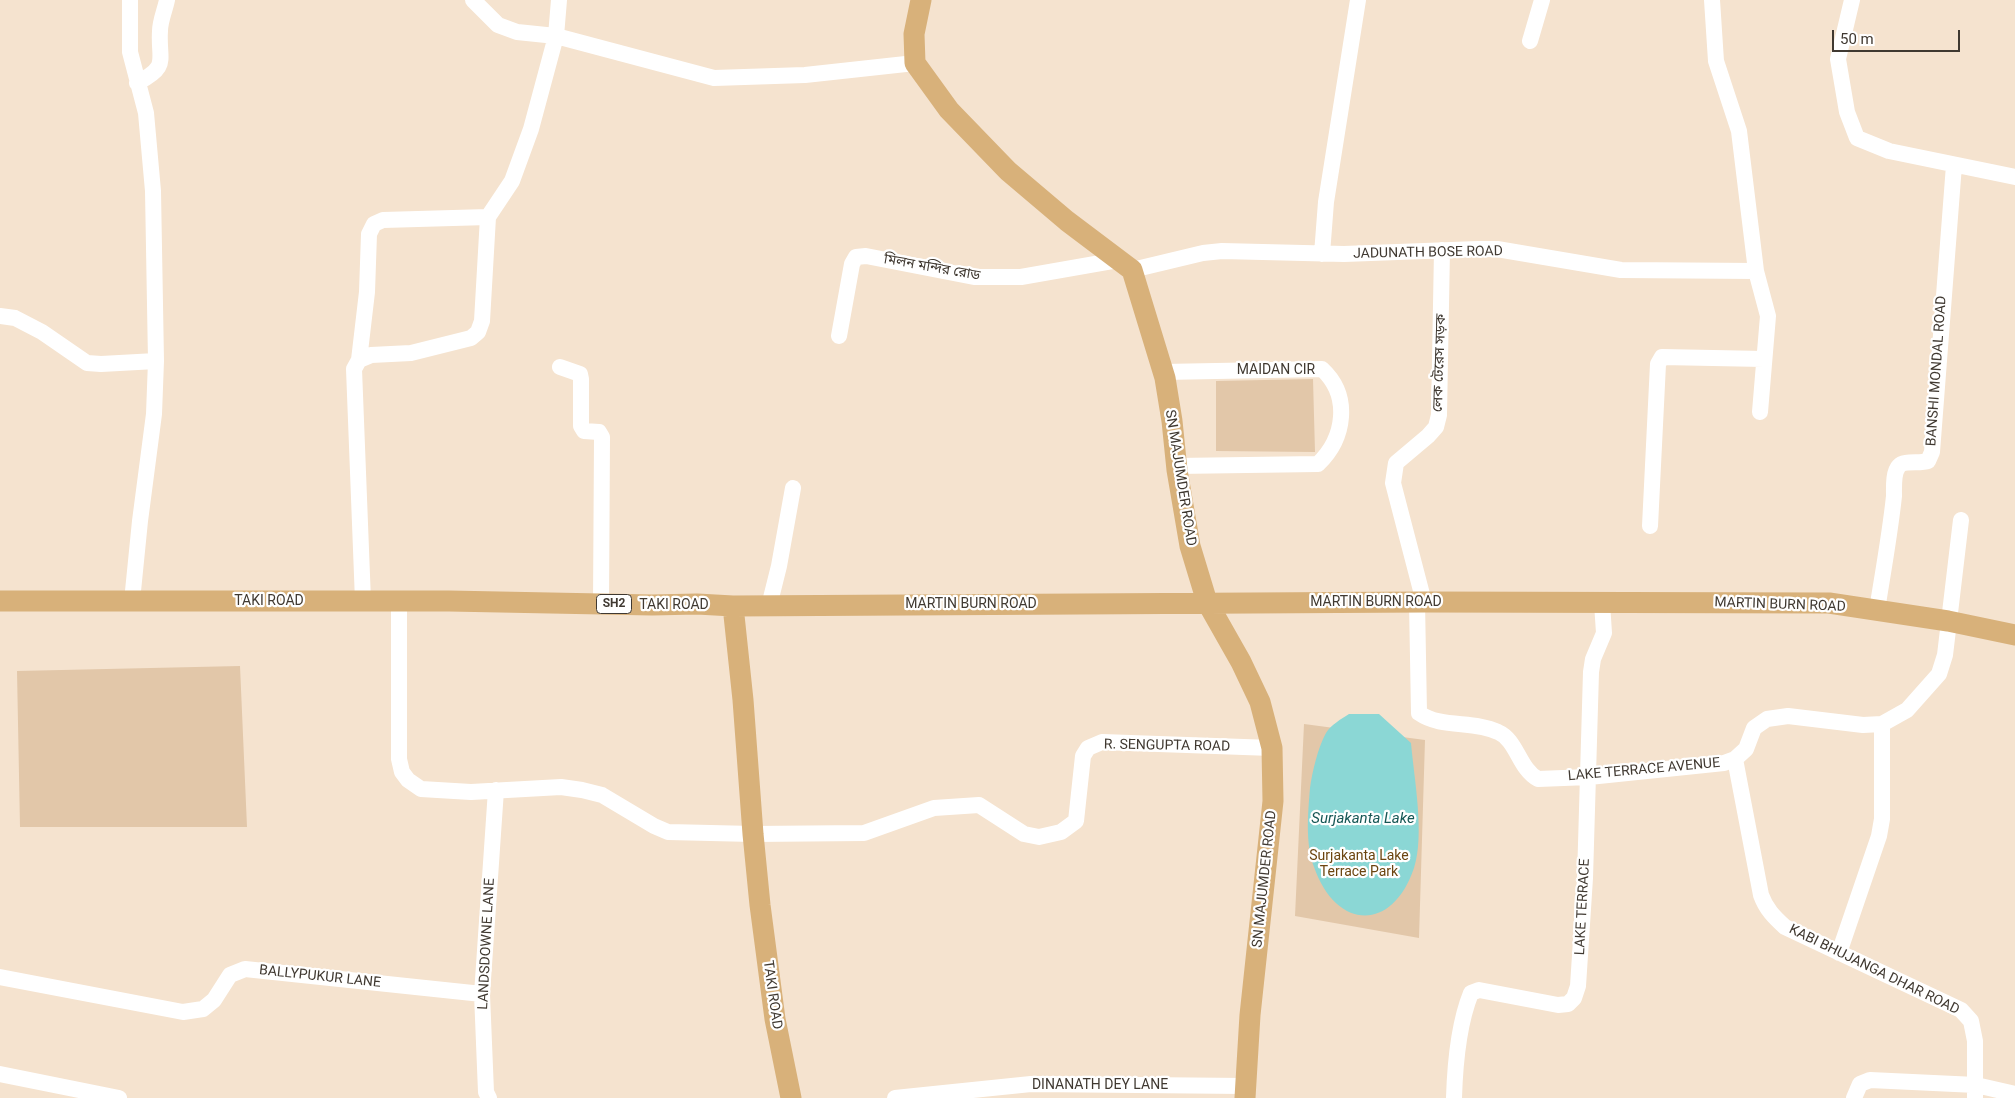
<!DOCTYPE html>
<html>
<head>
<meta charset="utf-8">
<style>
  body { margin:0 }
  #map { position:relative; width:2015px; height:1098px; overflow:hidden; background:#f5e3cf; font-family:Roboto,sans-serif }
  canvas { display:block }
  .scale { position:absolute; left:1832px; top:30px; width:128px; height:22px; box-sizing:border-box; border:2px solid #403931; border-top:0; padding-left:6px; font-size:15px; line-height:18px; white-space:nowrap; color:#403931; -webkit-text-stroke:4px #fff; paint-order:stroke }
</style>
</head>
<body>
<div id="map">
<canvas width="2015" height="1098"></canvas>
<div class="scale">50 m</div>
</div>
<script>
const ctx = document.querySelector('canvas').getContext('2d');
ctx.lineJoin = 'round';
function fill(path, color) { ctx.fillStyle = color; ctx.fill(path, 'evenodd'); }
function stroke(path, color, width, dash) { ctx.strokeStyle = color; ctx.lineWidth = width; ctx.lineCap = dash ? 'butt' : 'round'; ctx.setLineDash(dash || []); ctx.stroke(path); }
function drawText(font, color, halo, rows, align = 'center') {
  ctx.font = font + ' Roboto,"Noto Sans Bengali",sans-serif'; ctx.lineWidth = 4.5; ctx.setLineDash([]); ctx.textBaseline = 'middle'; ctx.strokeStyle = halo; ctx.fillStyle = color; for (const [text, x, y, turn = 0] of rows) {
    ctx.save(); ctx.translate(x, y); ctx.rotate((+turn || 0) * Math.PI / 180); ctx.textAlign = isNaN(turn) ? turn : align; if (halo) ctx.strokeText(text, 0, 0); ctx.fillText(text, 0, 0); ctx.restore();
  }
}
fill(new Path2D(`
  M1313,379l2,73 -99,-1v-70z
  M240,666l7,161h-227l-3,-156z
  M1304,724l121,16 -6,198 -124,-22z`), '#e2c7a9');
fill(new Path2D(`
  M1349,714h30l32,29c3,35 14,92 3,125 -22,65 -78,62 -100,-1 -9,-24 -6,-54 -4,-79 2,-15 8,-41 16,-55 5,-8 15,-14 23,-19z`), '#8bd7d5');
stroke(new Path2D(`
  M130,0v52l16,61 7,78 3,170 -2,53 -14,107 -8,80
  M559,0l-3,36 158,42 91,-3 110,-12
  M1712,0l4,61 23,70 17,140 12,45 -8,96
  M1852,0l-14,59 9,53 10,26 32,13 126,26
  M1530,41l12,-41
  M137,83c33,-17 21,-22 23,-52 0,-10 5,-21 7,-31
  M1322,254l4,-52 32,-202
  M1132,270l71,-17 19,-2 122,3 134,-5h19l124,21 135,1
  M0,316l15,2 27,14 45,31 14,1 55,-3
  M839,336l13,-72 4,-7 10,-1 108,21h47l97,-17
  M359,360l8,-68 2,-58 5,-10 9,-4 105,-3
  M560,367l20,7 1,5v47l3,5 15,1 3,5 -1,167
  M1163,372l159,-3c29,27 23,69 -4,95l-142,2
  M1650,526l8,-162 4,-7 102,2
  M363,601l-9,-232 5,-9 12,-5 40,-2 60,-15 7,-6 4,-11 6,-104 24,-36 19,-52 25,-93 -39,-4 -19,-7 -25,-25
  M399,601v158l3,13 6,8 13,9 50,3 90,-5 21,3 20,5 52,31 14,6 85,2 111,-1 70,-25 45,-3 45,29 15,3 22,-5 15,-11 7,-65 5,-8 14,-6 170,6
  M1417,602l2,111c23,16 54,7 79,19 19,8 21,37 40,47l51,-2 135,-14 11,-4 11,-10 8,-21 13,-9 21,-3 75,9 19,-1 25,-14 32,-36 6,-19 16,-135
  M1424,602l-31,-119 3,-20 32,-27 8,-9 3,-12 3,-165
  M769,606l10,-40 14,-78
  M1877,610c6,-38 13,-76 17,-114 0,-8 -1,-24 5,-30 5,-6 21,-2 29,-5l4,-9 22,-287
  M1735,759l26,136c5,14 13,22 24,32l176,83 10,11 4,20v57
  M1839,953l40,-117 3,-17v-95
  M0,977l183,35 20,-3 11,-9 16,-25 15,-6 237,25
  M0,1074l119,24
  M489,1098l-3,-6 -4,-98 14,-204
  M895,1098l136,-14 214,2
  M1454,1098c1,-34 4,-73 17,-105l8,-3 79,15 10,-1 6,-6 4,-12 7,-108 6,-206 2,-13 11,-26 -2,-30
  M1854,1098l6,-14 10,-4 106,5 39,9`), '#fff', 16);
stroke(new Path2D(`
  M921,0l-7,34 1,29 34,47 59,61 59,50 65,49 33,108 7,43 5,49 13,76 17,56 34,60 19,40 12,46 1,53 -23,214 -5,83
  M0,601h449l203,4 45,-1 36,2 10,94 10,134 7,71 15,114 16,79
  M733,606l691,-4 405,1 119,18 67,14`), '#d8b17a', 21);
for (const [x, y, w] of [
  [614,604,35]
]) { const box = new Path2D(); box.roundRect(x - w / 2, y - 9.5, w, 19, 4); ctx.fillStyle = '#fff'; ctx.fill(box); stroke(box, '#403931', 1); }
drawText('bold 12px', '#403931', null, [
  ["SH2",614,604]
]);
drawText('14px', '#403931', '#fff', [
  ["JADUNATH BOSE ROAD",1428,253,-1],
  ["মিলন মন্দির রোড",932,268,10],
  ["লেক টেরেস সড়ক",1440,363,-88],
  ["MAIDAN CIR",1276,370],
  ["BANSHI MONDAL ROAD",1937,371,-86],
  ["SN MAJUMDER ROAD",1180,478,81],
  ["TAKI ROAD",269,601],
  ["MARTIN BURN ROAD",1376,602],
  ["MARTIN BURN ROAD",971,604],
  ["TAKI ROAD",674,605],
  ["MARTIN BURN ROAD",1780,605,2],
  ["R. SENGUPTA ROAD",1167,746,1],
  ["LAKE TERRACE AVENUE",1644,770,-5],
  ["SN MAJUMDER ROAD",1265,879,-84],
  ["LAKE TERRACE",1583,907,-87],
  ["LANDSDOWNE LANE",487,944,-87],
  ["KABI BHUJANGA DHAR ROAD",1874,970,26],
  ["BALLYPUKUR LANE",320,977,6],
  ["TAKI ROAD",772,995,82],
  ["DINANATH DEY LANE",1100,1085]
]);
drawText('14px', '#6c4510', '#fff', [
  ["Surjakanta Lake",1359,856],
  ["Terrace Park",1359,872]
]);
drawText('italic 15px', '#165755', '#fff', [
  ["Surjakanta Lake",1363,819]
]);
</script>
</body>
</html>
